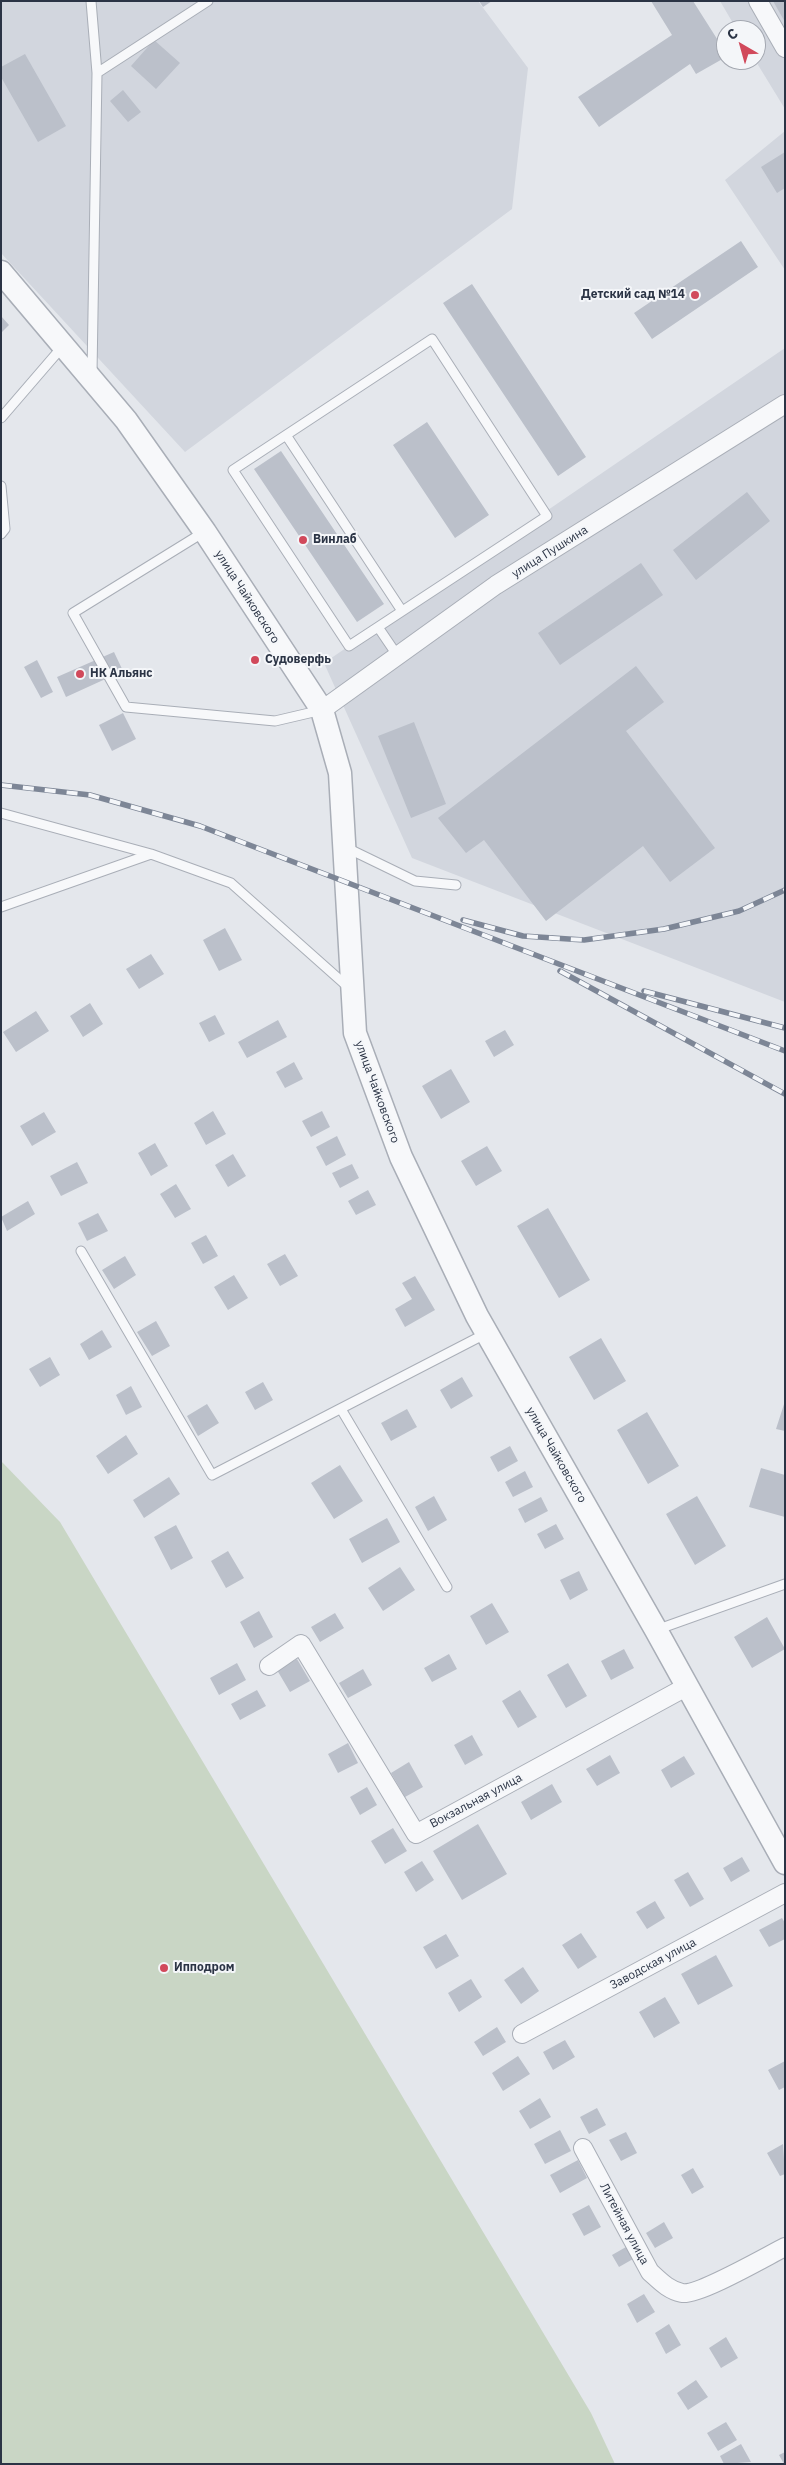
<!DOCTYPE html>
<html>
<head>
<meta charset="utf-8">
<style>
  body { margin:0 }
  #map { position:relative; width:786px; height:2465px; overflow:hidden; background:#e4e7ec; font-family:"IBM Plex Sans",sans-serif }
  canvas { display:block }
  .frame { position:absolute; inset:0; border:2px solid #2b3445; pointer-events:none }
  .north { position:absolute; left:716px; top:20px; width:50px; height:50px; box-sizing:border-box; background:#f4f6f9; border:1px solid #a4a8b1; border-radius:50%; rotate:322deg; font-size:14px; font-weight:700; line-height:20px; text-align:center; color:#2b3445 }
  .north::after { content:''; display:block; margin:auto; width:18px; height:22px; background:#d1495b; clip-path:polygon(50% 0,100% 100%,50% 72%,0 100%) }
</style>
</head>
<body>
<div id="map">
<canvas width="786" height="2465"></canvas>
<div class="frame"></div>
<div class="north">С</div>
</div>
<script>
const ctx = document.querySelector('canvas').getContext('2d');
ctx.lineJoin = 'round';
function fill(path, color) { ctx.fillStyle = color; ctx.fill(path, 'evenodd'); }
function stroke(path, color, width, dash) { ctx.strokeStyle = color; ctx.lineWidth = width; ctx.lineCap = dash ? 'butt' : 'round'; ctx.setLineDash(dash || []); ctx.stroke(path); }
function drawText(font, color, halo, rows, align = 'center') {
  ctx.font = font + ' "IBM Plex Sans",sans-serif'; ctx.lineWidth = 4; ctx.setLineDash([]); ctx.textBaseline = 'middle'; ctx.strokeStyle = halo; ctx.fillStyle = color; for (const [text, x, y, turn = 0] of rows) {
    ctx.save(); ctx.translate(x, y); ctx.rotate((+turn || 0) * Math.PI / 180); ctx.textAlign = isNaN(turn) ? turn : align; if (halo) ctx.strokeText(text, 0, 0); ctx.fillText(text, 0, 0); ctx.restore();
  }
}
fill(new Path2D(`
  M1,1h477l50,67 -16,141 -327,243 -184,-199z
  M720,1h65v108l-30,-49 1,-30h-19z
  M785,131v139l-60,-90z
  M785,348v654l-373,-144 -88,-195z`), '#d2d6de');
fill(new Path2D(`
  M1,1461l59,61 531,891 24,51h-614z`), '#c9d6c5');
fill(new Path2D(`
  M479,1h13l-9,6z
  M651,1h42l33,52v4l-30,17 -6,-10 -91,63 -21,-30 94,-62z
  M773,1h12v21z
  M154,40l26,23 -24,26 -25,-23z
  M25,54l41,72 -28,16 -37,-65v-10z
  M123,90l18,22 -13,10 -18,-21z
  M785,152v36l-8,5 -16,-26z
  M741,241l17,26 -106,72 -18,-26z
  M472,284l114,173 -28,19 -115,-173z
  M1,316l8,9 -8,8z
  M427,422l62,93 -34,23 -62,-93z
  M281,451l103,153 -27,18 -103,-153z
  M747,492l23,29 -74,59 -23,-30z
  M641,563l22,32 -103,70 -22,-32z
  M114,652l9,19 -57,26 -9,-20z
  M37,660l16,32 -12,6 -17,-31z
  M636,666l28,36 -38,29 89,117 -45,34 -27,-36 -97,75 -62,-81 -18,13 -28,-35z
  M123,713l13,26 -24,12 -13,-26z
  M414,722l32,82 -35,14 -33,-82z
  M225,928l17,32 -23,11 -16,-31z
  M151,954l13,20 -25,15 -13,-20z
  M90,1003l13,21 -20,13 -13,-21z
  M36,1011l13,20 -33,21 -13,-20z
  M215,1015l10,19 -16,8 -10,-19z
  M278,1020l9,17 -40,21 -9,-16z
  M505,1030l9,15 -20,12 -9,-16z
  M294,1062l9,17 -18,9 -9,-16z
  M451,1069l19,33 -29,17 -19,-33z
  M213,1111l13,23 -20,11 -12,-22z
  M322,1111l8,16 -19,10 -9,-16z
  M44,1112l12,20 -24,14 -12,-20z
  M337,1136l9,19 -20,11 -10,-19z
  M155,1143l13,23 -17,10 -13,-23z
  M487,1146l15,25 -26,15 -15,-25z
  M233,1154l13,22 -18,11 -13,-22z
  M77,1162l11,21 -27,13 -11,-20z
  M352,1164l7,14 -19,10 -8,-15z
  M176,1184l15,25 -16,9 -15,-24z
  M368,1190l8,15 -20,10 -8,-14z
  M28,1201l7,13 -28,17 -6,-14z
  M548,1208l42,72 -31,18 -42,-72z
  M98,1213l10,18 -21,10 -9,-18z
  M206,1235l12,21 -15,8 -12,-21z
  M285,1254l13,22 -18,10 -13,-22z
  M125,1256l11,19 -22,14 -12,-19z
  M234,1275l14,23 -20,12 -14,-23z
  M415,1276l20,34 -30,17 -10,-18 17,-10 -10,-16z
  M156,1321l14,25 -18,10 -15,-24z
  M102,1330l10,17 -23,13 -9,-16z
  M601,1338l25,43 -32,19 -25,-43z
  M50,1357l10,18 -20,12 -11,-18z
  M462,1377l11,19 -22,13 -11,-19z
  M263,1382l10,18 -18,10 -10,-18z
  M131,1386l11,21 -16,8 -10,-20z
  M785,1401v30l-9,-2z
  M207,1404l12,19 -21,13 -11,-20z
  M407,1409l10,18 -26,14 -10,-18z
  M647,1412l32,54 -31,18 -31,-54z
  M126,1435l12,19 -30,20 -12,-18z
  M510,1446l8,15 -20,11 -8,-15z
  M340,1465l23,36 -29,18 -23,-36z
  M761,1468l24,7v42l-36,-10z
  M525,1471l8,16 -20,10 -8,-15z
  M169,1477l11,17 -36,24 -11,-18z
  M434,1496l13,24 -19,11 -13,-24z
  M697,1496l29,50 -31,19 -29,-51z
  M541,1497l7,14 -23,12 -7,-14z
  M387,1518l13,24 -38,21 -13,-24z
  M556,1524l8,15 -19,10 -8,-15z
  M176,1525l17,33 -22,12 -17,-33z
  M228,1551l16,27 -18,10 -15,-27z
  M400,1567l15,23 -32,21 -15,-23z
  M579,1571l9,19 -18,10 -10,-20z
  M492,1603l17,29 -23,13 -16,-29z
  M259,1611l14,26 -19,11 -14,-26z
  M335,1613l9,15 -24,14 -9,-15z
  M767,1617l18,32 -33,19 -18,-31z
  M624,1649l10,19 -23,12 -10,-19z
  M449,1654l8,15 -25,13 -8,-14z
  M297,1659l13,22 -20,11 -13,-22z
  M237,1663l9,17 -27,15 -9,-17z
  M568,1663l19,33 -21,12 -19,-33z
  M363,1669l9,16 -24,13 -9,-15z
  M257,1690l9,16 -26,14 -9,-16z
  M520,1690l17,27 -19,11 -16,-27z
  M472,1735l11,20 -18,10 -11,-20z
  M348,1743l10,20 -20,10 -10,-19z
  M610,1755l10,18 -23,13 -11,-17z
  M684,1756l11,18 -24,14 -10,-18z
  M409,1762l14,25 -18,10 -14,-24z
  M552,1784l10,18 -31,18 -10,-18z
  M367,1787l10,18 -17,10 -10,-18z
  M478,1824l29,50 -45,26 -29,-49z
  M393,1828l14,23 -22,13 -14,-23z
  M742,1857l8,14 -19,11 -8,-14z
  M422,1861l12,19 -18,12 -12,-20z
  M688,1872l16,27 -14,8 -16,-27z
  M655,1901l10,17 -18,11 -11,-17z
  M782,1918l3,5v16l-16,8 -10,-17z
  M581,1933l16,24 -19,12 -16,-24z
  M446,1934l13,22 -23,13 -13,-22z
  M716,1955l17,31 -35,19 -17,-31z
  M523,1967l16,24 -18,13 -17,-24z
  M471,1979l11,18 -23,15 -11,-19z
  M665,1997l15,26 -26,15 -15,-26z
  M497,2027l9,15 -23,14 -9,-14z
  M565,2040l10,17 -22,13 -10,-18z
  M518,2056l12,18 -27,17 -11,-18z
  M785,2061v26l-6,3 -11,-20z
  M540,2098l11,19 -21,12 -11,-18z
  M597,2108l9,17 -17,9 -9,-17z
  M560,2130l11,21 -26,13 -11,-20z
  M626,2132l11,21 -16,8 -12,-21z
  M783,2144l2,30 -5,2 -13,-23z
  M578,2160l9,18 -27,15 -10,-18z
  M693,2168l11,19 -12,7 -11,-19z
  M589,2205l12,22 -17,9 -12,-22z
  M664,2222l9,16 -18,10 -9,-15z
  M626,2247l7,12 -14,8 -7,-12z
  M644,2294l11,18 -18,11 -10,-19z
  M669,2324l12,21 -15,9 -11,-21z
  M726,2337l12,21 -17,10 -12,-20z
  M696,2380l12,17 -20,13 -11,-17z
  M726,2422l11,18 -19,11 -11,-18z
  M741,2444l10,18 -27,2 -4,-8z
  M785,2452v12h-1l-5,-9z`), '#bbc0ca');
const service = new Path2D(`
  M91,1l6,72 -5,300
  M97,73l111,-72
  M1,418l62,-72
  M286,435l116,176
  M1,486l4,43 -4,5
  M204,532l-131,81 53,94 149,14 47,-11
  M378,627l-29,19 -116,-176 199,-131 115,177 -169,111 19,28
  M1,813l150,41 80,29 117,104
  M347,848l68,33 41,4
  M1,907l150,-53
  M81,1251l131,224 275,-142
  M341,1409l106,178
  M656,1630l129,-46`);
const minor = new Path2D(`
  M758,1l27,47
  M322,710l174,-125 289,-181
  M269,1666l32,-22 115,190 270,-147
  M522,2034l263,-141
  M583,2148l67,124c10,9 18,18 32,21 16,3 85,-37 103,-46`);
const tertiary = new Path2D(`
  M1,272l125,148 79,112 117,178 18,63 15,260 46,124 76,159 179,314 129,233`);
stroke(service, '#a9aeb7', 11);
stroke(minor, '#a9aeb7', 20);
stroke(tertiary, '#a9aeb7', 25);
stroke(service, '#f7f8fa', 9);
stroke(minor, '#f7f8fa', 18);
stroke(tertiary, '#f7f8fa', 22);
const rail = new Path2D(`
  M1,785l89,10 110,31 585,225
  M463,920l60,16 61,4 80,-11 75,-18 46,-21
  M560,971l225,123
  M644,991l141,37`);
stroke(rail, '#7d8696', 5.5);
stroke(rail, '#f4f6f9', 4, [11]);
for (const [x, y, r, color] of [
  [695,295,5,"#d1495b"],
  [303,540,5,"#d1495b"],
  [255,660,5,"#d1495b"],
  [80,674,5,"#d1495b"],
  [164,1968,5,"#d1495b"]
]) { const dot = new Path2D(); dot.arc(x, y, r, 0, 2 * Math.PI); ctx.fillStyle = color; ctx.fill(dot); stroke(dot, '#f4f6f9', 2); }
drawText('bold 12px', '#2b3445', '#f4f6f9', [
  ["Детский сад №14",685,295,"right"],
  ["Винлаб",313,540],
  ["Судоверфь",265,660],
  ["НК Альянс",90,674],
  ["Ипподром",174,1968]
], 'left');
drawText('12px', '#2b3445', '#f4f6f9', [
  ["улица Пушкина",550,552,-32],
  ["улица Чайковского",247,597,57],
  ["улица Чайковского",377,1092,70],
  ["улица Чайковского",556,1455,60],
  ["Вокзальная улица",476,1801,-28],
  ["Заводская улица",653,1964,-28],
  ["Литейная улица",624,2224,62]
]);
</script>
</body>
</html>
